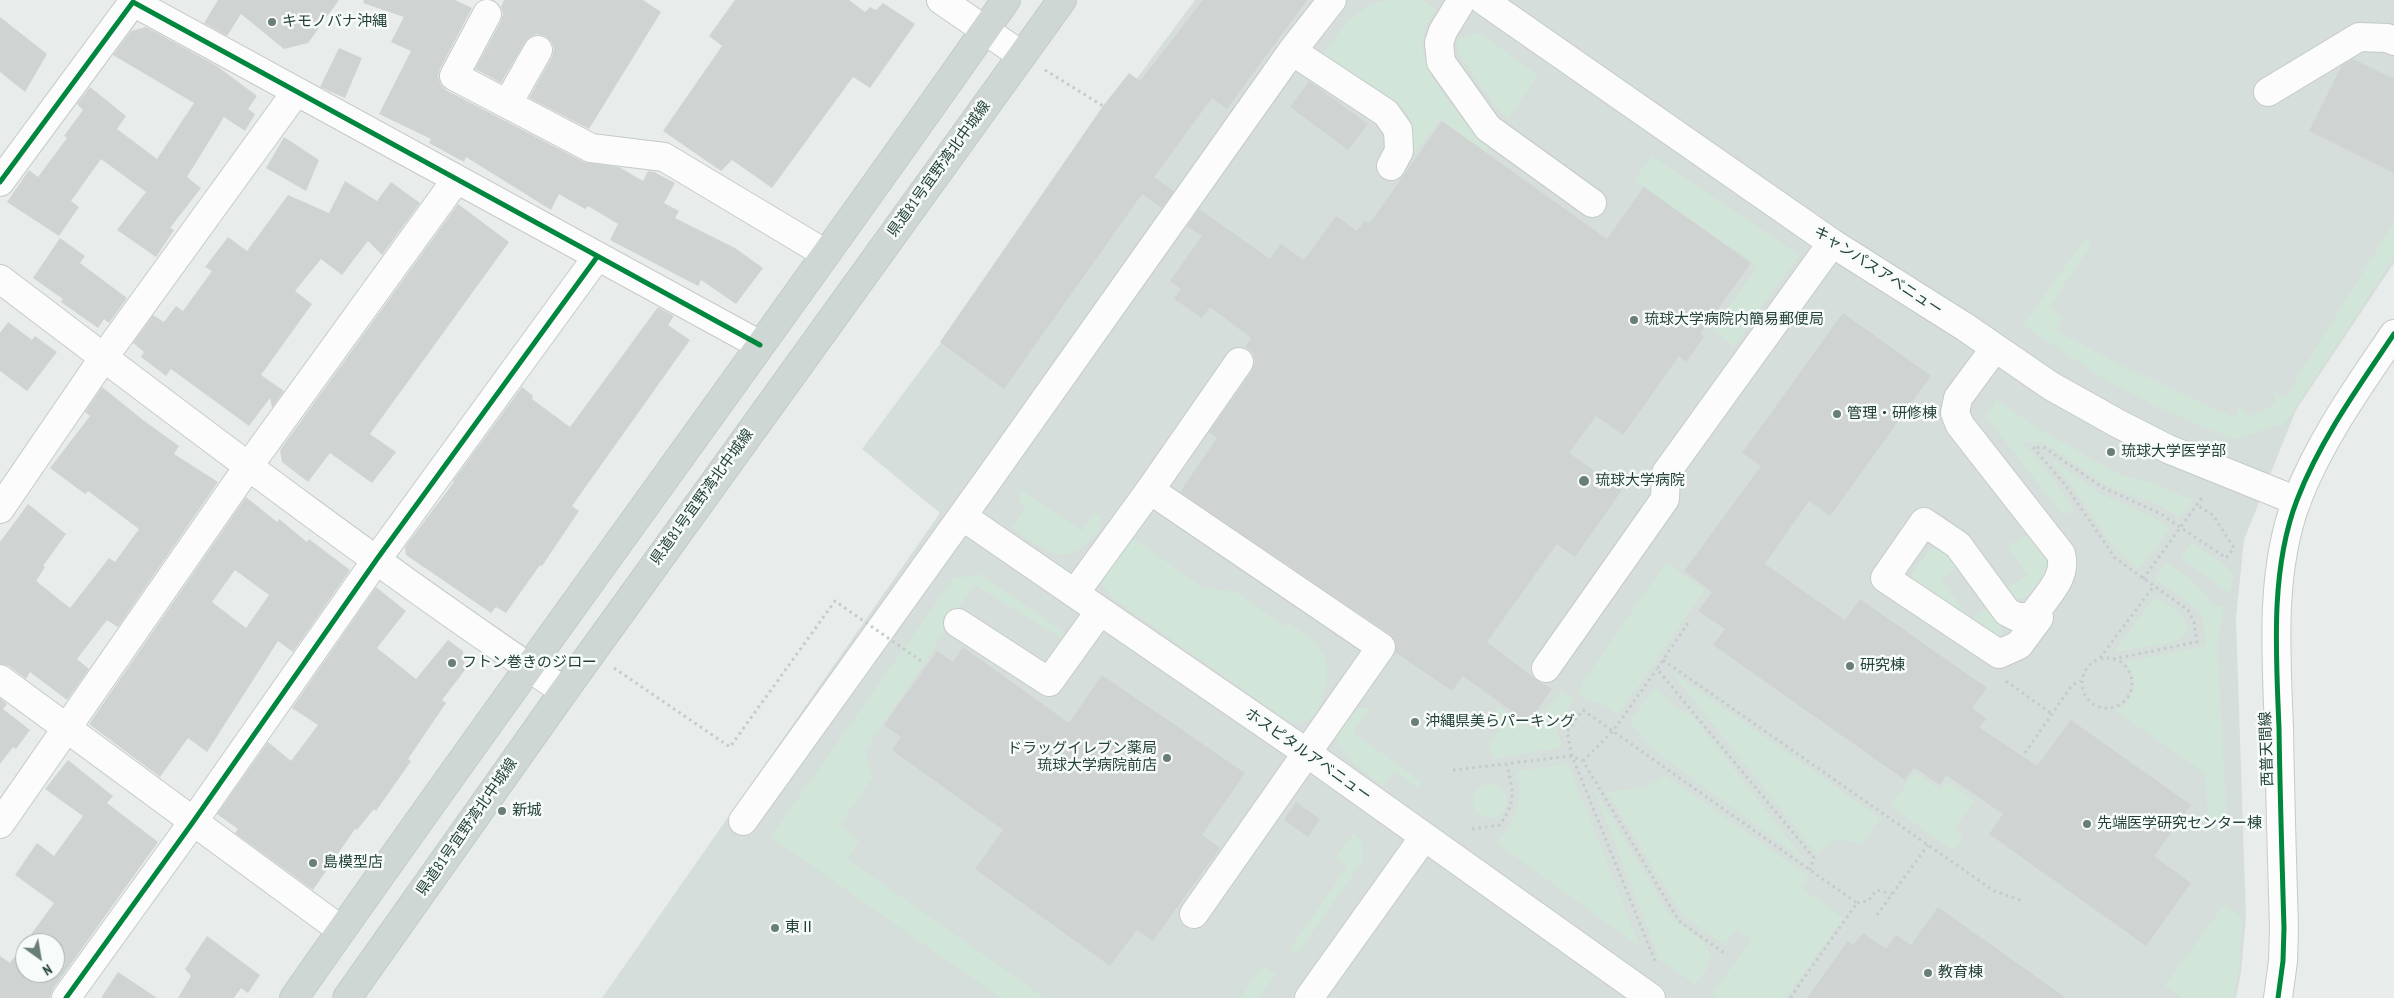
<!DOCTYPE html>
<html>
<head>
<meta charset="utf-8">
<style>
  body { margin:0 }
  #map { position:relative; width:2394px; height:998px; overflow:hidden; background:#e8edeb; font-family:"PT Sans Narrow",sans-serif }
  canvas { display:block }
  .north { position:absolute; left:15px; top:933px; width:50px; height:50px; box-sizing:border-box; background:#f7fbf9; border:1px solid #a3b1ad; border-radius:50%; rotate:148deg; font-size:14px; font-weight:700; line-height:20px; text-align:center; color:#24423a }
  .north::after { content:''; display:block; margin:auto; width:18px; height:22px; background:#697e78; clip-path:polygon(50% 0,100% 100%,50% 72%,0 100%) }
</style>
</head>
<body>
<div id="map">
<canvas width="2394" height="998"></canvas>
<div class="north">N</div>
</div>
<script>
const ctx = document.querySelector('canvas').getContext('2d');
ctx.lineJoin = 'round';
function fill(path, color) { ctx.fillStyle = color; ctx.fill(path, 'evenodd'); }
function stroke(path, color, width, dash) { ctx.strokeStyle = color; ctx.lineWidth = width; ctx.lineCap = dash ? 'butt' : 'round'; ctx.setLineDash(dash || []); ctx.stroke(path); }
function drawText(font, color, halo, rows, align = 'center') {
  ctx.font = font + ' "PT Sans Narrow","Noto Sans JP",sans-serif'; ctx.lineWidth = 5; ctx.setLineDash([]); ctx.textBaseline = 'middle'; ctx.strokeStyle = halo; ctx.fillStyle = color; for (const [text, x, y, turn = 0] of rows) {
    ctx.save(); ctx.translate(x, y); ctx.rotate((+turn || 0) * Math.PI / 180); ctx.textAlign = isNaN(turn) ? turn : align; if (halo) ctx.strokeText(text, 0, 0); ctx.fillText(text, 0, 0); ctx.restore();
  }
}
fill(new Path2D(`
  M1195,0h1199v263l-98,147 -52,130 -8,79 10,298 -5,56 -5,25h-1634l338,-485 -78,-64z`), '#d6dedb');
fill(new Path2D(`
  M1388,0h34l14,9c-8,12 -16,27 -13,43 6,31 43,71 66,94l-4,5 -45,-31 -26,33c-1,-13 0,-29 -8,-41 -13,-17 -62,-44 -83,-57 20,-28 29,-46 65,-55z
  M1479,33l59,42 -30,43 -10,-8 -39,-56 -2,-10 2,-5z
  M1652,156l147,99 -65,91 -21,-16 45,-64 -124,-86z
  M2394,222v35l-109,166 -51,16 -70,-29 -61,-32 -80,-53 62,-86 7,4 -43,64 14,11 -6,13 65,35 113,52 6,-13 7,12 29,-14 -4,-12 12,7z
  M1997,400l43,30 81,45 29,7 43,18 -14,17 -20,-12 -51,-19 -63,-43 -24,-2 35,41 18,30 -12,2 -76,-98z
  M2055,461l47,34 49,21 19,12 -31,41c-39,-27 -53,-73 -86,-106z
  M1020,489l62,42 13,-18 5,3 1,11c-32,45 -52,27 -89,0l14,-20 -6,-4z
  M2028,535l21,28c-2,7 -6,12 -10,18 -10,14 -19,28 -32,7l21,-13 -21,-29z
  M1134,539l69,49 33,4 49,35 3,-4c13,9 28,17 35,31 10,18 0,69 -25,69 -4,0 -8,-2 -12,-3l-177,-125 -7,-12c4,-15 18,-36 32,-44z
  M2191,543l35,23 8,12 -5,15 -48,-35z
  M1936,548l8,5 13,14 -16,13 30,39 17,-11 14,19 1,7 -4,4 -88,-58 1,-7 19,-24z
  M1666,563l38,27 -85,124 -22,-12 -17,-5 2,-14z
  M2166,563c19,12 34,22 46,41l12,3 -7,37 10,182 -18,1 -4,-54 -89,-62c21,-11 24,-32 9,-49l81,-16 -3,-28 -7,-10 -41,-29z
  M980,574l85,59 -4,5 -87,-54 -44,70 -65,96 7,28 -33,47 20,16 -12,18 198,139h-44l-230,-161 182,-258z
  M2155,597c17,11 50,27 19,45l-60,10z
  M1671,671l209,147 -19,26 -23,-6 -22,15z
  M1656,686l15,18 22,13 113,145 -153,-113 -23,-27z
  M1561,691l13,9 -19,25 7,22 -69,12 -4,-17 10,-12 -3,-25 37,25z
  M1358,708h12l-17,25 69,49 -3,6 -25,-17 -11,15c-11,-9 -42,-31 -45,-45 -2,-12 12,-27 20,-33z
  M1568,764l72,183 -143,-104c22,-31 25,-34 20,-72z
  M1915,772l26,19 7,-9 26,19 -20,28 9,7 -10,15 -62,-45z
  M1666,776l142,100 -8,11 43,31 -58,80h-68l-5,-3 40,-56 -15,-10 -13,16 -40,-29 -6,-8 -71,-116 35,-4z
  M1473 801a17 17 0 1 1 34 0a17 17 0 1 1-34 0Z
  M1593,787l78,130c12,13 46,25 38,47 -2,7 -9,14 -14,20l-35,-24z
  M1353,834l8,5 2,21 -66,94 -7,-5 57,-82 -11,-9z
  M2224,905l18,12 -3,52 -6,29h-51l-17,-12z
  M1263,966l13,8 -18,24h-18z`), '#d1e6d8');
fill(new Path2D(`
  M218,0h121l-31,43 -24,6 -43,-35 -14,22 -23,-13z
  M364,0h91l17,8 -32,61 -2,8 3,8 5,5 138,72 35,5 24,14 5,-10 6,1 21,11 -11,20 15,8 -4,7 60,30 28,20 -27,36 -35,-24 -3,6 -88,-46 8,-16 -30,-18 -3,3 -26,-15 -8,16 -85,-53 -2,5 -35,-19 2,-4 -52,-25 32,-63 -20,-9 13,-25 -41,-14z
  M504,0h139l18,12 -72,117 -60,-31 23,-41 2,-8 -2,-6 -7,-7 -8,-2 -7,3 -5,5 -24,41 -26,-14 26,-48 2,-7 -2,-7z
  M735,0h114l16,12 5,-5 6,3 7,-7 32,21 -45,64 -17,-11 -81,111 -40,-28 -11,11 -58,-40 59,-85 -13,-10z
  M1203,0h104l-80,109 -15,-11 -58,79 20,14 -12,17 -20,-14 -138,195 -64,-47 163,-236 26,-33 11,8z
  M0,17l47,37 -22,38 -25,-20z
  M146,27l71,39 40,30 -9,13 7,5 -10,17 -21,-14 -37,60 14,11 -31,40 4,2 -18,27 -39,-27 29,-38 -45,-33 -30,42 8,6 -20,29 -52,-34 22,-32 9,7 29,-39 -3,-2 19,-26 -6,-6 13,-17 36,29 -9,13 40,30 37,-56 -81,-48 18,-24z
  M339,48l23,10 -17,40 -25,-11z
  M2353,59l41,20v94l-85,-42 33,-66z
  M1309,81l59,43 -20,26 -58,-43z
  M1442,121l165,118 37,-52 107,76 -51,71 4,3 -18,25 -7,-6 -56,79 -27,-19 -27,37 53,37 -47,67 -18,-13 -70,98 50,38 15,9 -24,34 -65,-47 -11,15 -57,-39v-11l-5,-7 -210,-142 37,-54 -8,-6 43,-61 3,-8 -1,-10 -9,-6 6,-9 -41,-31 -8,11 -28,-19 7,-10 -11,-8 32,-45 -15,-10 12,-17 71,50 11,-15 23,16 32,-44 21,15 7,-10 6,2z
  M284,137l35,23 -13,31 -40,-23z
  M345,181l32,20 14,-19 29,21 -38,52 -14,-14 -26,34 -21,-16 -26,32 17,13 -51,71 23,16 -12,17 -2,-10 -21,28 -78,-57 -5,7 -25,-19 3,-5 -11,-9 20,-28 11,7 12,-16 7,5 29,-40 -7,-4 23,-30 19,14 41,-56 41,18z
  M458,204l51,38 -139,192 26,18 -24,31 -42,-30 -22,29 -26,-20 -2,-12z
  M60,238l25,18 -5,7 47,35 -18,25 -5,-4 -6,9 -37,-26 2,-3 -30,-21z
  M658,307l16,9 -6,9 22,15 -118,166 7,5 -37,55 -2,-1 -34,48 -10,-6 -5,6 -85,-58 -1,-8 49,-65 -1,-1 69,-94 11,9 -1,3 38,28z
  M1843,313l88,63 -101,140 -21,-15 -44,63 80,56 15,-21 127,89 -15,20 15,11 -8,8 58,39 34,-46 120,85 -37,51 37,27 -45,63 -157,-112 14,-20 -57,-39 -6,10 -26,-18 -9,13 -192,-135 12,-16 -27,-18 14,-19 -28,-21 77,-105 -19,-13z
  M8,322l24,18 3,-4 22,16 -30,39 -27,-20v-38z
  M102,387l41,33 36,26 -5,8 44,28 -100,145 -11,-7 -30,39 12,10 -22,31 -37,-28 -4,7 -17,-13 -9,-2v-122l28,-38 38,30 -23,32 2,1 -9,14 34,27 39,-50 6,4 24,-33 -51,-38 -3,3 -35,-26 40,-52 -5,-4z
  M246,497l31,25 2,-3 28,23 2,-3 41,31 -57,82 -15,-11 -71,111 -19,-14 -28,39 -71,-53zM235,570l34,25 -23,33 -34,-26z
  M376,587l30,24 -29,37 39,31 32,-39 15,11 2,19 -23,30 4,3 -38,56 3,2 -35,50 -2,-2 -17,21 -2,-1 -42,61 -78,-57 3,-4 -21,-15 51,-72 23,19 27,-36 -26,-17z
  M963,647l106,76 33,-48 143,98 -43,62 18,13 -67,93 -16,-11 -27,36 -135,-97 28,-39 -111,-80 9,-13 -17,-12 53,-74 16,11z
  M0,698l7,6 -4,5 27,21 -14,19 -3,-2 -13,17z
  M68,760l45,36 -6,7 51,39 -105,147 -3,9h-50v-42l10,7 44,-60 -39,-28 22,-32 17,13 29,-40 -38,-27zM25,943h30v30h-30z
  M1296,802l24,17 -12,18 -24,-17z
  M1938,907l128,91h-259l41,-57 5,4 10,-12 23,16 10,-14 15,10z
  M207,936l53,39 -12,18 -7,-5 -7,10h-56l13,-22 -6,-7z
  M118,972l39,26h-56z`), '#cfd4d2');
const minor = new Path2D(`
  M941,0l80,55
  M1460,0l-1,5 -16,26 -4,12 2,19 47,66 104,75
  M1483,0l349,243 133,84 86,59 66,37 51,26 129,52
  M487,14l-33,62 137,72 73,9 162,97
  M1292,51l94,62 12,17 1,21 -8,15
  M2268,92l91,-55 28,1 7,3
  M508,103l30,-53
  M0,182l133,-180 627,343
  M0,279c185,140 370,282 564,412
  M1995,348l-37,50 -3,15 5,12 101,129c6,22 -11,38 -24,56l2,8 -20,27 -20,9 -114,-76 39,-56 34,23 49,67 10,5h15l5,-7
  M1150,490l89,-128
  M0,509l104,-152 192,-265
  M962,516l345,237 344,245
  M1075,593l75,-103 231,157 -187,267
  M958,623l91,59 51,-71
  M1546,668l119,-169 1,-26 166,-230
  M0,679l341,251
  M743,821l245,-341 304,-429 40,-51
  M0,824l248,-357 208,-287
  M66,998l127,-176 184,-263 220,-302
  M1309,998l115,-161
  M2278,998l5,-37 1,-33c-2,-67 -4,-133 -5,-200 -3,-74 -9,-158 18,-228 23,-60 62,-114 97,-166`);
const major = new Path2D(`
  M294,998c234,-335 478,-663 712,-998
  M347,998l217,-307 498,-691`);
stroke(minor, '#c5cac8', 30);
stroke(major, '#c3ccc9', 30);
stroke(new Path2D(`
  M1045,70l58,36
  M2143,579l61,-84
  M1688,623l-31,46 157,189 -4,12
  M2082 683a25 25 0 1 1 50 0a25 25 0 1 1-50 0Z
  M2100,658l53,-71
  M2113,659l84,-17 -3,-20 -6,-12 -73,-52 -49,-72 -33,-39 12,1 57,39 59,27 65,44 8,-10 -21,-33 -16,-10
  M1663,660l331,231 29,10
  M614,668l116,79 105,-146 20,14
  M2006,681l46,33
  M2025,753l47,-68 9,-4
  M1583,761l30,-30 44,-62
  M1453,770l119,-14 11,5 96,160 48,34
  M1472,829l28,-4c17,-26 13,-32 7,-60
  M1857,903l11,-2 9,-11 14,4
  M1877,915l51,-70
  M1655,961l-83,-205 -5,-25 16,-21 274,193 -67,95`), '#c3ccca', 3, [2.5, 4]);
stroke(minor, '#fcfcfc', 28);
stroke(major, '#cfd7d5', 28);
stroke(new Path2D(`
  M855,615l66,46`), '#c3ccca', 3, [2.5, 4]);
stroke(new Path2D(`
  M0,182l133,-180 627,343
  M66,998l127,-176 184,-263 220,-302
  M2278,998l5,-37 1,-33c-2,-67 -4,-133 -5,-200 -3,-74 -9,-158 18,-228 23,-60 62,-114 97,-166`), '#00873e', 5);
for (const [x, y, r, color] of [
  [272,22,5,"#697e78"],
  [1634,320,5,"#697e78"],
  [1837,414,5,"#697e78"],
  [2111,452,5,"#697e78"],
  [1584,481,6,"#697e78"],
  [452,663,5,"#697e78"],
  [1850,666,5,"#697e78"],
  [1415,722,5,"#697e78"],
  [1167,758,5,"#697e78"],
  [502,811,5,"#697e78"],
  [2087,824,5,"#697e78"],
  [313,863,5,"#697e78"],
  [775,928,5,"#697e78"],
  [1928,973,5,"#697e78"]
]) { const dot = new Path2D(); dot.arc(x, y, r, 0, 2 * Math.PI); ctx.fillStyle = color; ctx.fill(dot); stroke(dot, '#f7fbf9', 2); }
drawText('15px', '#24423a', '#f7fbf9', [
  ["キモノバナ沖縄",282,22],
  ["琉球大学病院内簡易郵便局",1644,320],
  ["管理・研修棟",1847,414],
  ["琉球大学医学部",2121,452],
  ["琉球大学病院",1595,481],
  ["フトン巻きのジロー",462,663],
  ["研究棟",1860,666],
  ["沖縄県美らパーキング",1425,722],
  ["ドラッグイレブン薬局",1157,749,"right"],
  ["琉球大学病院前店",1157,766,"right"],
  ["新城",512,811],
  ["先端医学研究センター棟",2097,824],
  ["島模型店",323,863],
  ["東Ⅱ",785,928],
  ["教育棟",1938,973]
], 'left');
drawText('15px', '#24423a', '#f7fbf9', [
  ["県道81号宜野湾北中城線",939,169,-54],
  ["キャンパスアベニュー",1878,271,33],
  ["県道81号宜野湾北中城線",702,497,-54],
  ["西普天間線",2267,749,-92],
  ["ホスピタルアベニュー",1308,755,35],
  ["県道81号宜野湾北中城線",467,827,-55]
]);
</script>
</body>
</html>
